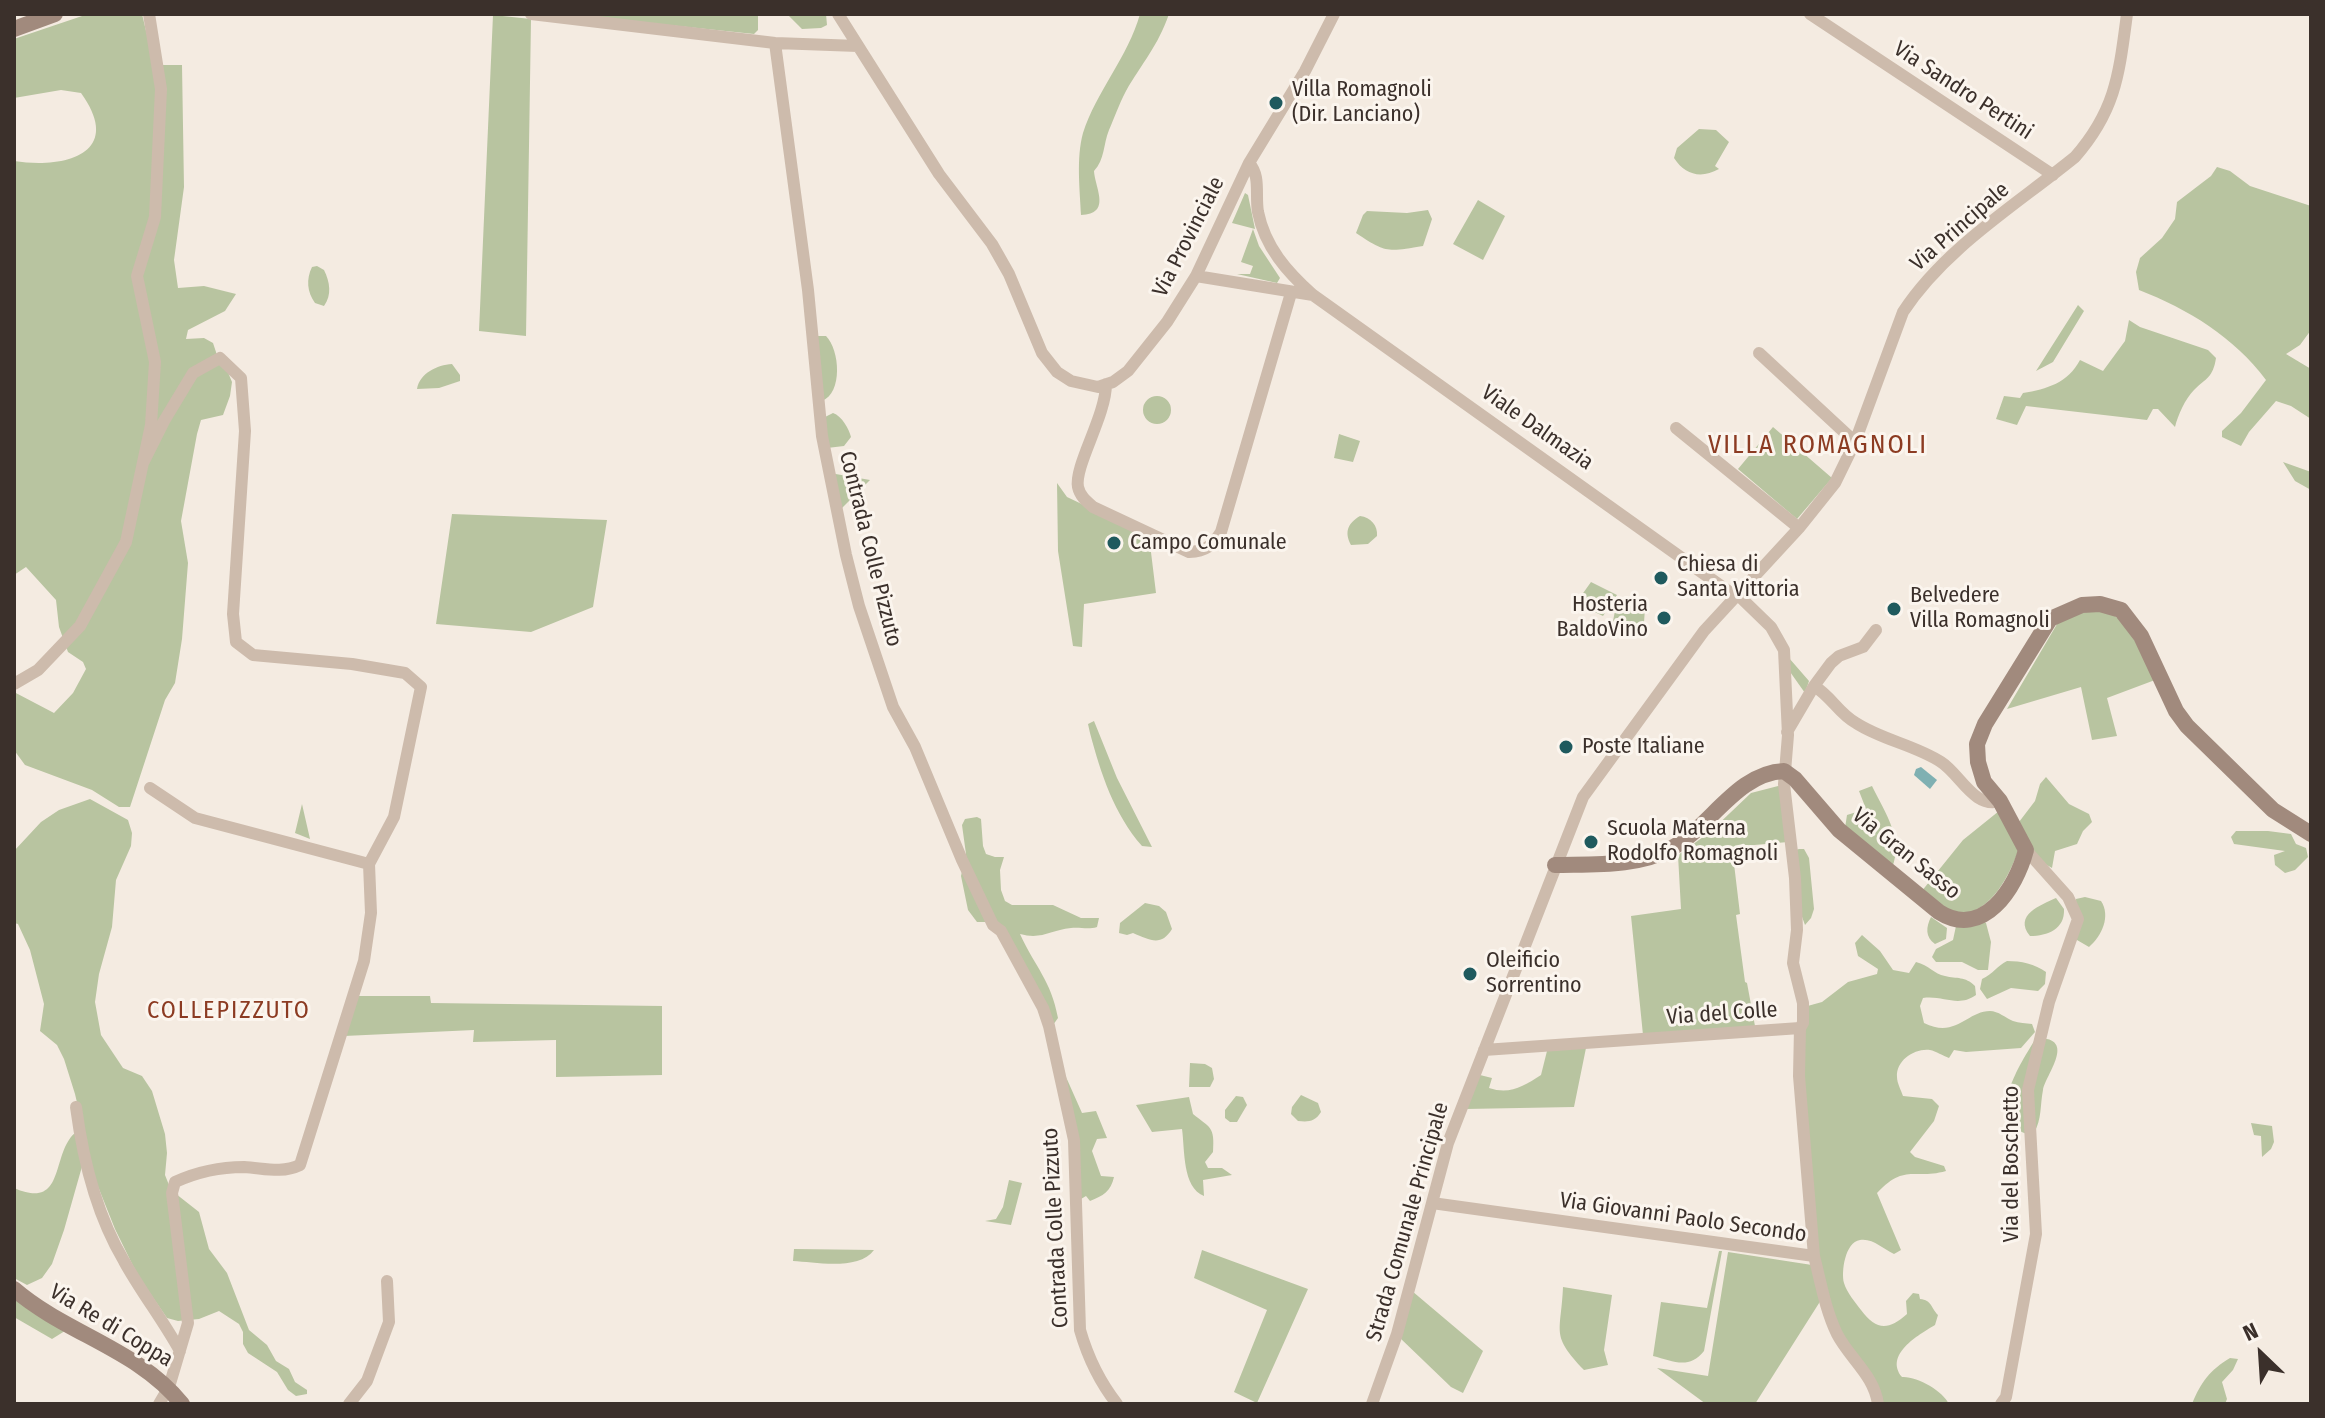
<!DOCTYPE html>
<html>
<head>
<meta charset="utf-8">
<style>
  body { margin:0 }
  #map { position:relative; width:2325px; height:1418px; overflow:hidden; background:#f4ebe1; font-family:"Fira Sans Condensed",sans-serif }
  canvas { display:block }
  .frame { position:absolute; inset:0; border:16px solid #3b302b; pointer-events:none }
  .north { position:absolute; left:2221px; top:1314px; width:80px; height:80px; -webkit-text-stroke:6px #fbf5ee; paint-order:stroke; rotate:335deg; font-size:22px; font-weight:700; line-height:32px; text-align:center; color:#3b302b }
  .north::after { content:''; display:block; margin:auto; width:28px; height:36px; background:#3b302b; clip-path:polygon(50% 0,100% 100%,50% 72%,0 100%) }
</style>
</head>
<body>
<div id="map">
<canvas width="2325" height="1418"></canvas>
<div class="frame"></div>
<div class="north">N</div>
</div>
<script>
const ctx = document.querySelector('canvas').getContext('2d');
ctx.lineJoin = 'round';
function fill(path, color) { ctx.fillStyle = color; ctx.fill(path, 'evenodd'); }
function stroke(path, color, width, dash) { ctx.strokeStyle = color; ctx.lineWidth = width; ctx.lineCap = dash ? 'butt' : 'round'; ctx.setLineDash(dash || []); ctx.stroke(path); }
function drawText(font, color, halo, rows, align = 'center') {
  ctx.font = font + ' "Fira Sans Condensed",sans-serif'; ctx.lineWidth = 6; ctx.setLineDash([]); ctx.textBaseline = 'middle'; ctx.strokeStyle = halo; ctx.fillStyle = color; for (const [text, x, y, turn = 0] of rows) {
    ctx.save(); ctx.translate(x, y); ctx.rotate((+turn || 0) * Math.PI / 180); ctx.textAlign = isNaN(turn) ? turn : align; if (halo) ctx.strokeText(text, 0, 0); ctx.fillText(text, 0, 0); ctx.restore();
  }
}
fill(new Path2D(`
  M88,14h54l11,46 10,5h19l2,122 -10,73 4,28 26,-2 32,8 -11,17 -37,19 -2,9 18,-1 9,5 6,18 8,9 5,12 -2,14 -7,19 -22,5 -4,14 -16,87 7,42 -6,76 -7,44 -10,17 -35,107h-11l-27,-17 -67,-25 -11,-15v-58l40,21 19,-20 13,-24 -3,-7 -15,-10 -9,-25 -3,-27 -30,-33 -12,8v-414c50,8 111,-7 67,-68l-20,-3 -47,8v-59z
  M564,14h194v16l-4,4z
  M787,14h39l1,11 -6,3 -19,1z
  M1140,14h29c-11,32 -27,49 -43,77 -7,13 -12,28 -17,39 -6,15 -4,29 -15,41 1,17 18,43 -13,44 -1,-25 -5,-57 2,-82 13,-41 45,-76 57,-119z
  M493,15l38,4 -5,317 -47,-5z
  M1699,129l17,1 13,12 -14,24 4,3c-18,10 -34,6 -45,-11l3,-10z
  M2217,167l13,4 20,15 61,20v124l-11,15 -14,9 25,15v50l-20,-13 -15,-5 -27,31 -8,14 -19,-9v-6l19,-18 25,-33c-32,-43 -78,-71 -127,-90l-3,-18 4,-14 22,-20 13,-19 2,-17 34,-26z
  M1245,193l3,2 7,34 -23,-6z
  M1478,200l27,16 -22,44 -30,-16z
  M1428,210l4,9 -9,27c-36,6 -37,7 -67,-13l7,-18 4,-4 40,2z
  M1253,229l6,17 21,32 -3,5 -40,-9h13l3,-8 -12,-4z
  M317,266l7,4c6,12 8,25 0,36l-9,-3c-8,-11 -9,-24 -3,-36z
  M2078,305l6,6 -31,51 -17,9z
  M2129,320l11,7 68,23 8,8c-3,20 -10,20 -22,32 -9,9 -16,25 -19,37l-17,-18h-5l-6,11 -121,-14 -9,19 -21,-6 8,-23 16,2 3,-5c24,-4 45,-10 57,-33l23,11 22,-30z
  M815,336h11c14,14 17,57 -4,65z
  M452,364l8,11v6l-21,7 -22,1c3,-16 20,-24 35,-25z
  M1143 410a14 14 0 1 1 28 0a14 14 0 1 1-28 0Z
  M833,413c9,3 16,16 18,24l-7,9 -17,2 -4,-30z
  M1773,427l59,51 -35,41 -59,-50z
  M1339,434l21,7 -7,21 -19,-4z
  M2283,462l28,10v18l-16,-9z
  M830,473l40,7 -30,30z
  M1057,483l10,14 82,39 7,57 -72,11 -2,43 -9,-1 -15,-95z
  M452,514l155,6 -14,87 -62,25 -95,-8z
  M1360,516c11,1 18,10 17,20l-9,8 -17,1c-7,-13 -3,-22 9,-29z
  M1591,582l26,13 -14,21 -27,-13z
  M1623,605l22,3 -2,29h-11l-15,-8 -4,-8 2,-10z
  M2105,610l21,13 29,57 -48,18 10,38 -25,4 -11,-53 -74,22 53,-90 8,-5z
  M1789,658l20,23 -4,12 -17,-24z
  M1094,721l23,57 35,69 -10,-1c-28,-32 -41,-72 -52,-113l-2,-9z
  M2046,777l23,27 20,10 3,8 -9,9 -6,13 -22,7 -3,17 -14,-8 -19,-38 16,-21 5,-17z
  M1782,785l6,57 -56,5 8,67 -4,1 9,67 2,1 8,43 -112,9 -12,-119 50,-7 -3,-54 32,-23 41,-39z
  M1872,786c13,27 32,52 20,82l-47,-40 2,-13 19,-6 -7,-18z
  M90,799l38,21 4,13 -1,13 -15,34 -4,47 -13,47 -4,28 6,33 22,33 19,8 10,15 13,43 2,19 -2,22 6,15 28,22 10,37 18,24 22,57 18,15 9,16 13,8 6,13 12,8v4l-11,2 -8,-6 -11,-18 -29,-19 -5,-9v-12l-4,-8 -20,-13 -20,8 -21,2 -11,-3 -29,-42 -23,-47 -20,-50 -20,-85 -11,-35 -7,-14 -17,-14 4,-27 -14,-54 -12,-26 -4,-1v-72l27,-29 18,-12z
  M302,804l8,35 -15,-6z
  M1999,811l21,36c-12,30 -26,62 -61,69l-38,-24 42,-52z
  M977,817l4,2 2,27 3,8 9,3h9l-4,13 1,20 4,11 7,4h41l28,13h18l-2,9c-9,3 -16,0 -26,1 -21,2 -29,12 -51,6 15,33 31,46 38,84l-5,7 -51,-94 -15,-9h-10l-9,-12 -7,-34 5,-22 -4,-29 3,-6z
  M2236,831h32l23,3 5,10 10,4 2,9 -13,13 -10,3 -10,-8 -1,-10 11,-4 -51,-7 -3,-7z
  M1799,849h5l5,9 5,51 -3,9 -6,7 -4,-11 -5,-64z
  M2085,897l16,4c10,15 1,35 -12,46l-12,-7 -1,-41z
  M2056,898l8,11c1,20 -16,27 -34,27 -17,-21 11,-31 26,-38z
  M1145,903l14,3 7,6 6,17c-11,18 -22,11 -39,4l-6,2 -8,-2 1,-10z
  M1931,917l16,11 -1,11 -11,5c-10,-7 -9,-17 -4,-27z
  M1980,920l6,3 5,19 -3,28h-10l-16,-8h-26l-4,-5 4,-8 17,-9 3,-14z
  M1862,935l18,16 13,19 16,3 7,-11c13,3 18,12 29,14 12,3 20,0 30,10l1,9c-18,13 -33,0 -53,3l-3,8 4,17c32,16 43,-12 66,-12 8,0 16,7 23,10 6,2 13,2 19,3l3,8 -14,16 -55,4 -12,-2 -5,8c-6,-2 -13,-7 -19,-8 -15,-2 -34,10 -33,27 0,6 4,13 6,19l29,3 7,7 -5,15 -24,31 5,5 29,9 2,5c-32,9 -41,-8 -69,22l24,57 -7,4c-11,-5 -21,-16 -34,-14 -15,2 -19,32 -16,43 3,10 11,19 17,27 15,20 27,21 46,4l-1,-13 7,-8 6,1 1,5c12,1 11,9 18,16l-3,10c-17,10 -51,30 -33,52 15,-1 41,14 47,27h-68l-60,-104 -66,104h-49l-49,-36 51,8 20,-124 84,13 -7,-136 -1,-122 18,-5 26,-20 29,-8 1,-5 -20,-13 -3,-13z
  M2007,961c14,0 28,3 39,11l-1,12 -7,7 -27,-3 -24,11 -7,-10 2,-10c11,-5 15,-13 25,-18z
  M356,996h74l1,7 231,3v69l-106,2v-37l-83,2 1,-12 -130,6z
  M2036,1038c42,-1 10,36 7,52 -3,15 -1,29 -9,43l-7,1c-44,-15 -6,-71 9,-96z
  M1586,1048l-12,59 -109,2 15,-34 12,3 -3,10c21,7 35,-2 52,-13l6,-24z
  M1190,1063l15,1 7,4 2,11 -4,8h-21z
  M1066,1077l16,36 14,-2 11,27 -10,1 -5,12 9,25 13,1c-3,14 -11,19 -24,24l-4,-5 -5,3z
  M1301,1095l17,8 3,9c-6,10 -13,10 -23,9l-7,-7 1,-7z
  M1236,1096l7,1 4,8 -10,17h-7l-5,-4v-8z
  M1189,1097l4,17c17,14 22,12 20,38l-8,10 3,6h14l10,7 -29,5 1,16c-22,-9 -19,-46 -22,-67l-30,3 -16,-27z
  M2251,1123l21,3 2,16 -3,7 -9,8 -1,-21 -7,-1z
  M76,1132l7,31 -19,67 -12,34 -10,14 -15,7 -13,-7v-90c53,23 36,-35 62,-56z
  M1009,1180l13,3 -11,42 -26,-4 11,-2 7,-12z
  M794,1249l80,1c-15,21 -59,12 -81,11z
  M1202,1250l106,39 -51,114 -23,-11 33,-82 -73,-32z
  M1719,1251h3l-18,100c-15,19 -31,10 -51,5l8,-54 46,6z
  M1563,1287l49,8 -8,55 4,15 -24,5c-34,-36 -23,-36 -21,-83z
  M1412,1291l71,60 -20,42 -12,-6 -52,-50z
  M14,1296l54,33 -16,10 -38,-22z
  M2230,1358l8,1 -5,11 -11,12 5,17 -2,5h-33c9,-22 18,-34 38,-46z`), '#b8c4a0');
fill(new Path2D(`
  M1921,767l16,13 -7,9 -16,-14 2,-6z`), '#7fb0b2');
stroke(new Path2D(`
  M531,14l244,29 83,3
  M838,14l101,160 53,70 17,30 33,79 15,19 14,9 27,6 15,-5 15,-11 39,-49 29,-46 53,-113 56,-92 29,-57
  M1810,14l243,161
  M775,43l33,247 14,146 24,119 13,51 34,101 22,40 47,113 31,65 8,6 42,77 6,18 25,114 6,190c8,28 19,51 37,74
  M1249,163c12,13 6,32 9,49 7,35 29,60 55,83
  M1196,276l117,19 422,301
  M1759,353l96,89
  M1106,384c0,32 -32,82 -28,103 2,9 8,14 15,20l96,45c17,-1 23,-6 32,-20l70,-239
  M1676,428l123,100
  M143,463l21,-42 29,-48 27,-15 21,20 4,53 -12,183 3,28 17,13 99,9 53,9 16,14 -27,130 -25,47 2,49 -7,48 -64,204c-19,9 -36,3 -56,2 -25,0 -47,5 -69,15l-3,11 16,130 -19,64 -10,17
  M14,684l24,-14 42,-44 46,-84 25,-117 4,-63 -18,-86 18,-59 6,-128 -12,-75
  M1814,686l17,-23 8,-7 24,-9 13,-17
  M1787,732l27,-46c17,10 25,28 42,37 26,17 59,22 85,39 19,12 33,47 59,39
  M150,788l45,30 174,46
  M1800,1028l-1,48 15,180
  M1484,1050l316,-22 3,-5v-20l-10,-40 4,-33 -2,-52 -11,-94 4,-49 -4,-85 -13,-23 -34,-33
  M76,1107c7,53 20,107 48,154 17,31 39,59 56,90
  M1432,1203l382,53c7,27 11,53 23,78 13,25 37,41 41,70
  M349,1404l18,-23 22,-59 -2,-41
  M1372,1404l25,-70 51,-191 135,-346 121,-166 95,-103 36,-45 20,-41 48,-130c42,-64 113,-107 172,-155 41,-47 44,-83 52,-143
  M2001,1404l5,-7 30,-163 -8,-144 21,-88 29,-83 -10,-22 -42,-47`), '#cdbbac', 12);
stroke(new Path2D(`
  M14,29l41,-15
  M1555,865c38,-1 83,2 117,-17 39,-22 65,-75 112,-77l11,8 44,51 100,82c44,28 77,-24 87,-62l-26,-49 -16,-19 -6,-20 -1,-18 8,-20 65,-105 32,-14 18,-1 21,6 20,26 35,75 11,15 86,84 38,24
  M14,1289c52,45 124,60 168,115`), '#a18a7d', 16);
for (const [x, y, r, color] of [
  [1276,103,8,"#1f5a5e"],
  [1114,543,8,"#1f5a5e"],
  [1661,578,8,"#1f5a5e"],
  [1894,609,8,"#1f5a5e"],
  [1664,618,8,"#1f5a5e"],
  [1566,747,8,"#1f5a5e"],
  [1591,842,8,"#1f5a5e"],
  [1470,974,8,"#1f5a5e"]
]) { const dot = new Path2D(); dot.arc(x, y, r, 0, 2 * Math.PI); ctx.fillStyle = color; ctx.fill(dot); stroke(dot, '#fbf5ee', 3); }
drawText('22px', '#3b302b', '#fbf5ee', [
  ["Villa Romagnoli",1292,90],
  ["(Dir. Lanciano)",1292,115],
  ["Campo Comunale",1130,543],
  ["Chiesa di",1677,565],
  ["Santa Vittoria",1677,590],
  ["Belvedere",1910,596],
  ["Villa Romagnoli",1910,621],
  ["Hosteria",1648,605,"right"],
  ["BaldoVino",1648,630,"right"],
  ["Poste Italiane",1582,747],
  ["Scuola Materna",1607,829],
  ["Rodolfo Romagnoli",1607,854],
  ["Oleificio",1486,961],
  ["Sorrentino",1486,986]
], 'left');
drawText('22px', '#3b302b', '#fbf5ee', [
  ["Via Sandro Pertini",1963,91,33],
  ["Via Principale",1960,227,-41],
  ["Via Provinciale",1189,237,-63],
  ["Viale Dalmazia",1537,428,35],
  ["Contrada Colle Pizzuto",870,549,76],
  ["Via Gran Sasso",1906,854,39],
  ["Via del Colle",1722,1014,-4],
  ["Via del Boschetto",2012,1164,-90],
  ["Via Giovanni Paolo Secondo",1683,1218,8],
  ["Strada Comunale Principale",1408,1222,-74],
  ["Contrada Colle Pizzuto",1056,1228,-93],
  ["Via Re di Coppa",111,1326,31]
]);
ctx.letterSpacing = '2px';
drawText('24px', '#8c3b22', '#fbf5ee', [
  ["COLLEPIZZUTO",229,1011]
]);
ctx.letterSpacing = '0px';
ctx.letterSpacing = '2px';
drawText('26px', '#8c3b22', '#fbf5ee', [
  ["VILLA ROMAGNOLI",1818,446]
]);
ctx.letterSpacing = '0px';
</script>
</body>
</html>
